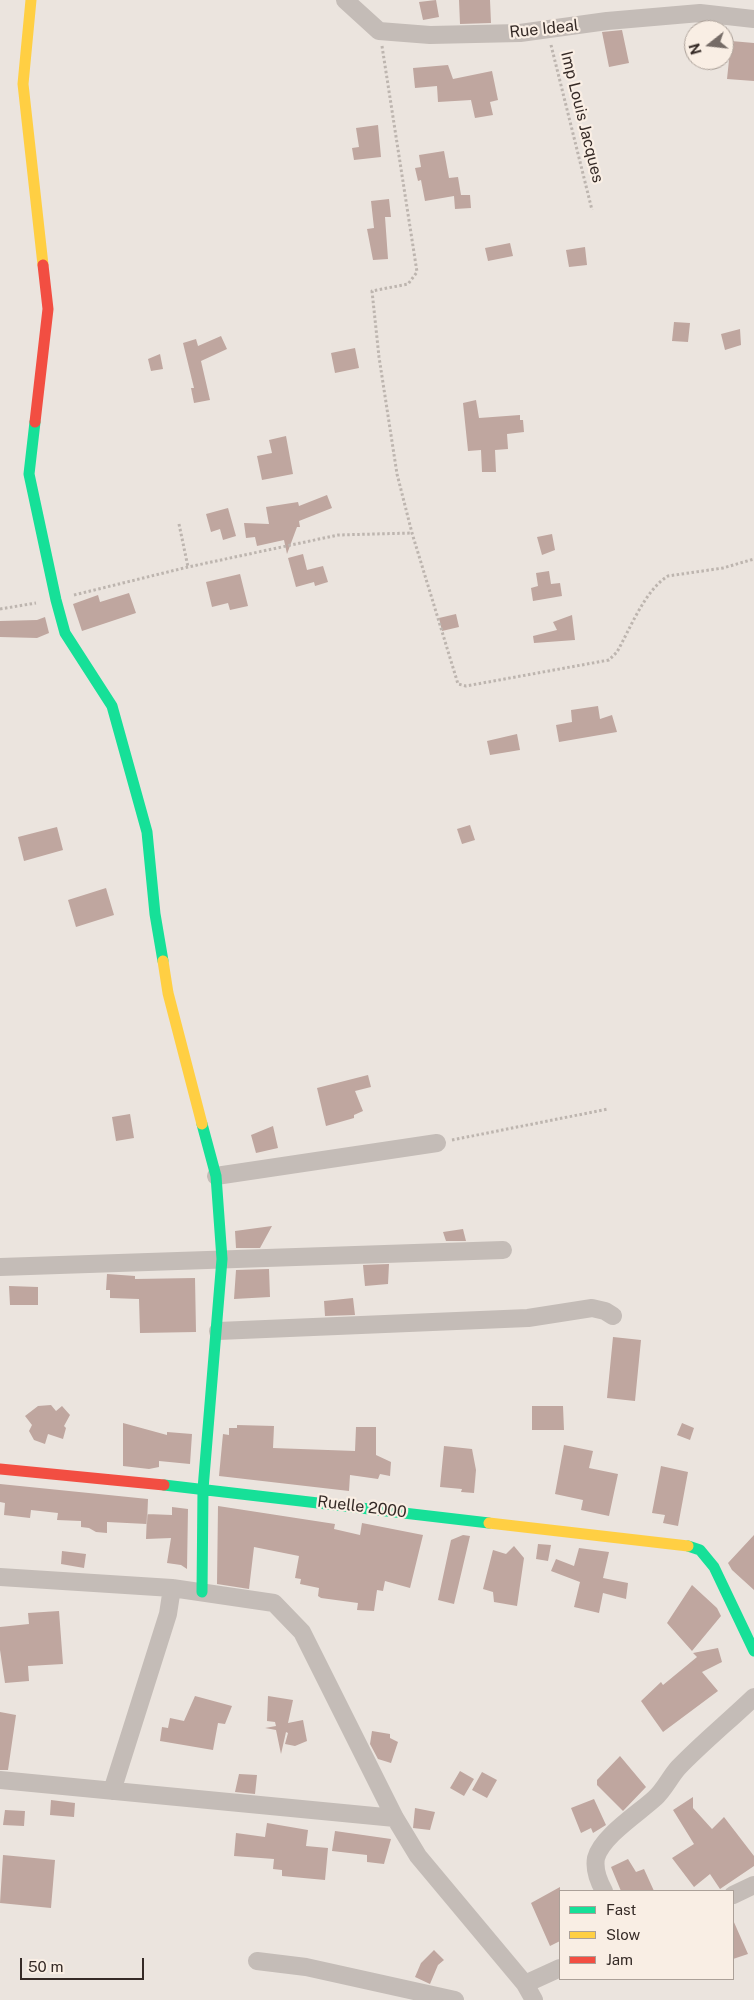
<!DOCTYPE html>
<html>
<head>
<meta charset="utf-8">
<style>
  body { margin:0 }
  #map { position:relative; width:754px; height:2000px; overflow:hidden; background:#ebe4de; font-family:"Public Sans",sans-serif }
  canvas { display:block }
  .legend { position:absolute; left:559px; top:1890px; width:175px; height:90px; box-sizing:border-box; background:#f9eee4; border:1px solid #aba098; margin:0; padding:6px 9px; list-style:none; font-size:15px; color:#352a26 }
  .legend li { display:flex; align-items:center; gap:10px; height:25px }
  .legend b { width:25px; border:1px solid #aba098 }
  .north { position:absolute; left:684px; top:20px; width:50px; height:50px; box-sizing:border-box; background:#f9eee4; border:1px solid #aba098; border-radius:50%; rotate:254deg; font-size:14px; font-weight:700; line-height:20px; text-align:center; color:#352a26 }
  .north::after { content:''; display:block; margin:auto; width:18px; height:22px; background:#756b66; clip-path:polygon(50% 0,100% 100%,50% 72%,0 100%) }
  .scale { position:absolute; left:20px; top:1958px; width:124px; height:22px; box-sizing:border-box; border:2px solid #352a26; border-top:0; padding-left:6px; font-size:15px; line-height:18px; white-space:nowrap; color:#352a26; -webkit-text-stroke:4px #f9eee4; paint-order:stroke }
</style>
</head>
<body>
<div id="map">
<canvas width="754" height="2000"></canvas>
<ul class="legend">
<li><b style="height:6px;background:#16e098"></b>Fast</li>
<li><b style="height:6px;background:#ffcf43"></b>Slow</li>
<li><b style="height:6px;background:#f24e42"></b>Jam</li>
</ul>
<div class="north">N</div>
<div class="scale">50 m</div>
</div>
<script>
const ctx = document.querySelector('canvas').getContext('2d');
ctx.lineJoin = 'round';
function fill(path, color) { ctx.fillStyle = color; ctx.fill(path, 'evenodd'); }
function stroke(path, color, width, dash) { ctx.strokeStyle = color; ctx.lineWidth = width; ctx.lineCap = dash ? 'butt' : 'round'; ctx.setLineDash(dash || []); ctx.stroke(path); }
function drawText(font, color, halo, rows, align = 'center') {
  ctx.font = font + ' "Public Sans",sans-serif'; ctx.lineWidth = 4.5; ctx.setLineDash([]); ctx.textBaseline = 'middle'; ctx.strokeStyle = halo; ctx.fillStyle = color; for (const [text, x, y, turn = 0] of rows) {
    ctx.save(); ctx.translate(x, y); ctx.rotate((+turn || 0) * Math.PI / 180); ctx.textAlign = isNaN(turn) ? turn : align; if (halo) ctx.strokeText(text, 0, 0); ctx.fillText(text, 0, 0); ctx.restore();
  }
}
fill(new Path2D(`
  M436,0l3,17 -16,3 -4,-18z
  M459,0h31l1,23 -31,1z
  M622,30l7,33 -20,4 -7,-35z
  M731,41l23,2v38l-27,-2z
  M448,65l5,14 39,-8 6,29 -8,2 3,13 -18,3 -4,-18 -33,2 -1,-16 -22,2 -2,-20z
  M378,125l3,32 -27,3 -2,-12 7,-1 -3,-19z
  M444,151l5,27 9,-1 3,18h9l1,13 -16,1 -1,-13 -29,5 -4,-21 -3,1 -3,-13 6,-1 -2,-12z
  M389,199l2,18h-6l3,42 -15,1 -6,-31 7,-1 -3,-27z
  M510,243l3,13 -25,5 -3,-13z
  M585,247l2,18 -18,2 -3,-17z
  M674,322l16,1 -2,19 -16,-1z
  M740,329l1,16 -16,5 -4,-16z
  M221,336l6,13 -26,12 9,39 -16,3 -3,-15h3l-11,-45 13,-4 2,7z
  M355,348l4,20 -24,5 -4,-20z
  M160,354l3,15 -12,2 -3,-12z
  M476,400l3,18 41,-3v5h3l1,12 -17,2 1,15 -13,1 1,22h-14l-1,-22 -13,1 -5,-48z
  M286,436l7,38 -31,6 -5,-24 15,-3 -3,-13z
  M327,495l5,13 -33,13 1,6h-3l-10,27 -3,-14 -27,6 -2,-9 -9,1 -2,-15 25,1 -3,-17 32,-5 1,4z
  M228,508l8,28 -13,4 -3,-11 -9,3 -5,-18z
  M552,534l3,16 -13,5 -5,-18z
  M303,554l4,16 16,-4 5,16 -13,4 -1,-4 -18,5 -8,-29z
  M549,571l2,13 9,-1 2,13 -29,5 -2,-13 7,-2 -2,-13z
  M240,574l8,32 -18,4 -2,-7 -16,4 -6,-25z
  M129,593l7,20 -54,18 -9,-27 25,-9 2,7z
  M456,614l3,13 -17,4 -3,-13z
  M572,615l3,25 -41,3 -1,-7 24,-6 -4,-8z
  M45,617l4,16 -12,5 -37,-1v-16l37,-1z
  M598,706l2,13 12,-4 5,17 -58,10 -3,-17 16,-3 -1,-12z
  M517,734l3,16 -30,5 -3,-14z
  M470,825l5,15 -13,4 -5,-15z
  M57,827l6,23 -39,11 -6,-24z
  M106,888l8,27 -38,12 -8,-27z
  M368,1075l3,12 -16,4 8,20 -9,4v3l-28,8 -9,-38z
  M130,1114l4,24 -18,3 -4,-24z
  M273,1126l5,22 -22,5 -5,-18z
  M272,1226l-12,22h-24l-1,-17z
  M463,1229l3,12h-20l-3,-9z
  M389,1264l-1,20 -23,2 -2,-21z
  M269,1269l1,28 -36,2 2,-29z
  M107,1274l28,2v3l60,-1 1,54 -56,1 -1,-34 -29,-1v-8h-4z
  M9,1286l29,1v18h-28z
  M353,1298l2,17 -30,1 -1,-15z
  M613,1337l28,3 -6,61 -28,-3z
  M51,1405l5,6 6,-5 8,9 -6,11 2,2 -3,11 -15,-5 -3,10 -11,-4 -5,-9 3,-6 -7,-9 13,-10z
  M532,1406h31l1,24h-32z
  M123,1423l44,12v-3l25,2 -2,30 -31,-3v6l-10,2 -26,-3z
  M682,1423l12,5 -4,12 -13,-5z
  M237,1425l37,1 -1,22 82,3 1,-24h20v28l15,7 -1,14 -10,-2 -2,5 -28,-4 -1,16 -130,-15 4,-42 6,1v-7h8z
  M564,1445l29,6 -4,17 29,6 -9,42 -28,-6 2,-10 -28,-6z
  M444,1446l28,3 4,21 -2,23 -13,-1 1,-3 -22,-2z
  M661,1466l27,6 -10,54 -15,-3 2,-8 -13,-2z
  M0,1484l148,15 -1,25 -40,-2v11l-11,-1 -7,-4 -8,-1v-6l-24,-1 1,-7 -27,-3 -1,8 -26,-3 1,-12 -5,-1z
  M218,1506l117,18 -1,5 26,6 2,-12 61,12 -13,53 -25,-7 -2,10 -6,-1 -3,21 -17,-1 1,-7 -37,-5 -3,-2 1,-8 -19,-4 1,-5 -6,-1 4,-22 -45,-9 -5,42 -32,-5z
  M172,1507l16,2 -1,60 -6,-4 -14,-2 4,-25 -25,1 1,-25 25,1z
  M463,1535l7,1 -16,68 -16,-4 13,-60z
  M754,1535v55l-22,-20 -4,-7z
  M538,1544l13,1 -3,16 -12,-2z
  M514,1546l10,12 -7,48 -23,-4 -1,-10 -10,-3 10,-39 13,4z
  M579,1548l30,4 -6,26 25,5 -2,16 -23,-6 -4,20 -25,-6 6,-25 -29,-11 5,-12 18,7z
  M62,1551l24,3 -2,14 -23,-4z
  M692,1585l25,23 4,8 -29,35 -25,-28z
  M59,1611l4,53 -35,2 1,15 -24,2 -5,-33v-23l29,-3 -1,-11z
  M718,1648l4,14 -20,10 16,19 -55,41 -22,-31 20,-19 2,3 34,-28 -4,-4z
  M195,1696l37,10 -7,18 -7,-1 -5,27 -53,-9 2,-14 6,1 2,-10 14,3z
  M268,1696l25,4 -5,23 15,-3 4,21 -12,5 -10,-2 3,-11 -2,-1 -5,22 -5,-24 -11,-2 11,-2 -1,-4 -8,-1z
  M0,1712l16,3 -8,55h-8z
  M372,1731l18,3v4l8,4 -7,21 -13,-4 -8,-15z
  M620,1756l26,31 -23,24 -26,-26v-5z
  M460,1771l14,8 -10,17 -14,-8z
  M482,1772l15,8 -10,18 -15,-8z
  M239,1774l18,1 -2,19 -20,-2z
  M693,1797v11l19,21 12,-12 30,39v10l-34,23 -10,-15 -16,13 -22,-29 22,-14 -21,-34z
  M594,1799l12,26 -13,8 -2,-5 -10,5 -10,-25z
  M51,1800l24,3 -1,14 -24,-2z
  M415,1808l20,4 -5,18 -17,-2z
  M5,1810l20,1 -1,15 -21,-1z
  M267,1823l41,7 -2,16 22,2 -3,32 -43,-4v-6l-9,-1 1,-10 -40,-3 2,-23 29,4z
  M335,1831l56,8 -7,25 -17,-2v-7l-35,-4z
  M3,1855l52,5 -4,48 -51,-5z
  M628,1859l8,13 8,-3 10,22h-33l-10,-24z
  M560,1887v54l-10,5 -19,-43z
  M733,1920l15,34 -15,5z
  M434,1950l10,10 -6,5 -8,19 -15,-7 6,-14z`), '#bfa69f');
stroke(new Path2D(`
  M551,45l41,165
  M382,46l35,226 -9,12 -36,7 7,66 18,117 15,59 46,151 8,2 143,-26 8,-8c13,-23 28,-62 51,-76l55,-8 31,-9
  M179,524l9,43
  M74,595l114,-28 150,-32 74,-2
  M0,609l36,-6
  M452,1140l156,-31`), '#bdb5af', 3, [2.5, 2.5]);
stroke(new Path2D(`
  M345,0l34,31 51,4 90,-2 87,-12 93,-8 54,6
  M216,1176l221,-33
  M0,1267l503,-17
  M218,1331l310,-13 64,-10 13,3 8,5
  M0,1577l172,11 102,15 28,29 93,186 23,38 107,128 9,16
  M0,1780l395,38
  M112,1791l56,-177 4,-26
  M604,1891c-5,-9 -10,-22 -8,-33 6,-22 43,-45 59,-60 9,-8 15,-21 23,-30 24,-25 51,-47 76,-71
  M733,1895l21,-10
  M257,1961l49,6 149,33
  M525,1984l35,-16`), '#c4bcb7', 18);
stroke(new Path2D(`
  M35,422l-6,52 27,126 9,33 47,73 35,126 8,82 8,47
  M164,1485l325,38
  M688,1546l12,4 14,17 40,84
  M202,1592l1,-103 19,-230 -6,-83 -14,-52`), '#16e098', 11);
stroke(new Path2D(`
  M31,0l-8,84 20,181
  M163,961l5,32 34,131
  M489,1523l199,23`), '#ffcf43', 11);
stroke(new Path2D(`
  M35,422l13,-113 -5,-44
  M0,1469l164,16`), '#f24e42', 11);
drawText('16px', '#352a26', '#f9eee4', [
  ["Rue Ideal",544,29,-6],
  ["Imp Louis Jacques",582,117,76],
  ["Ruelle 2000",362,1507,7]
]);
</script>
</body>
</html>
